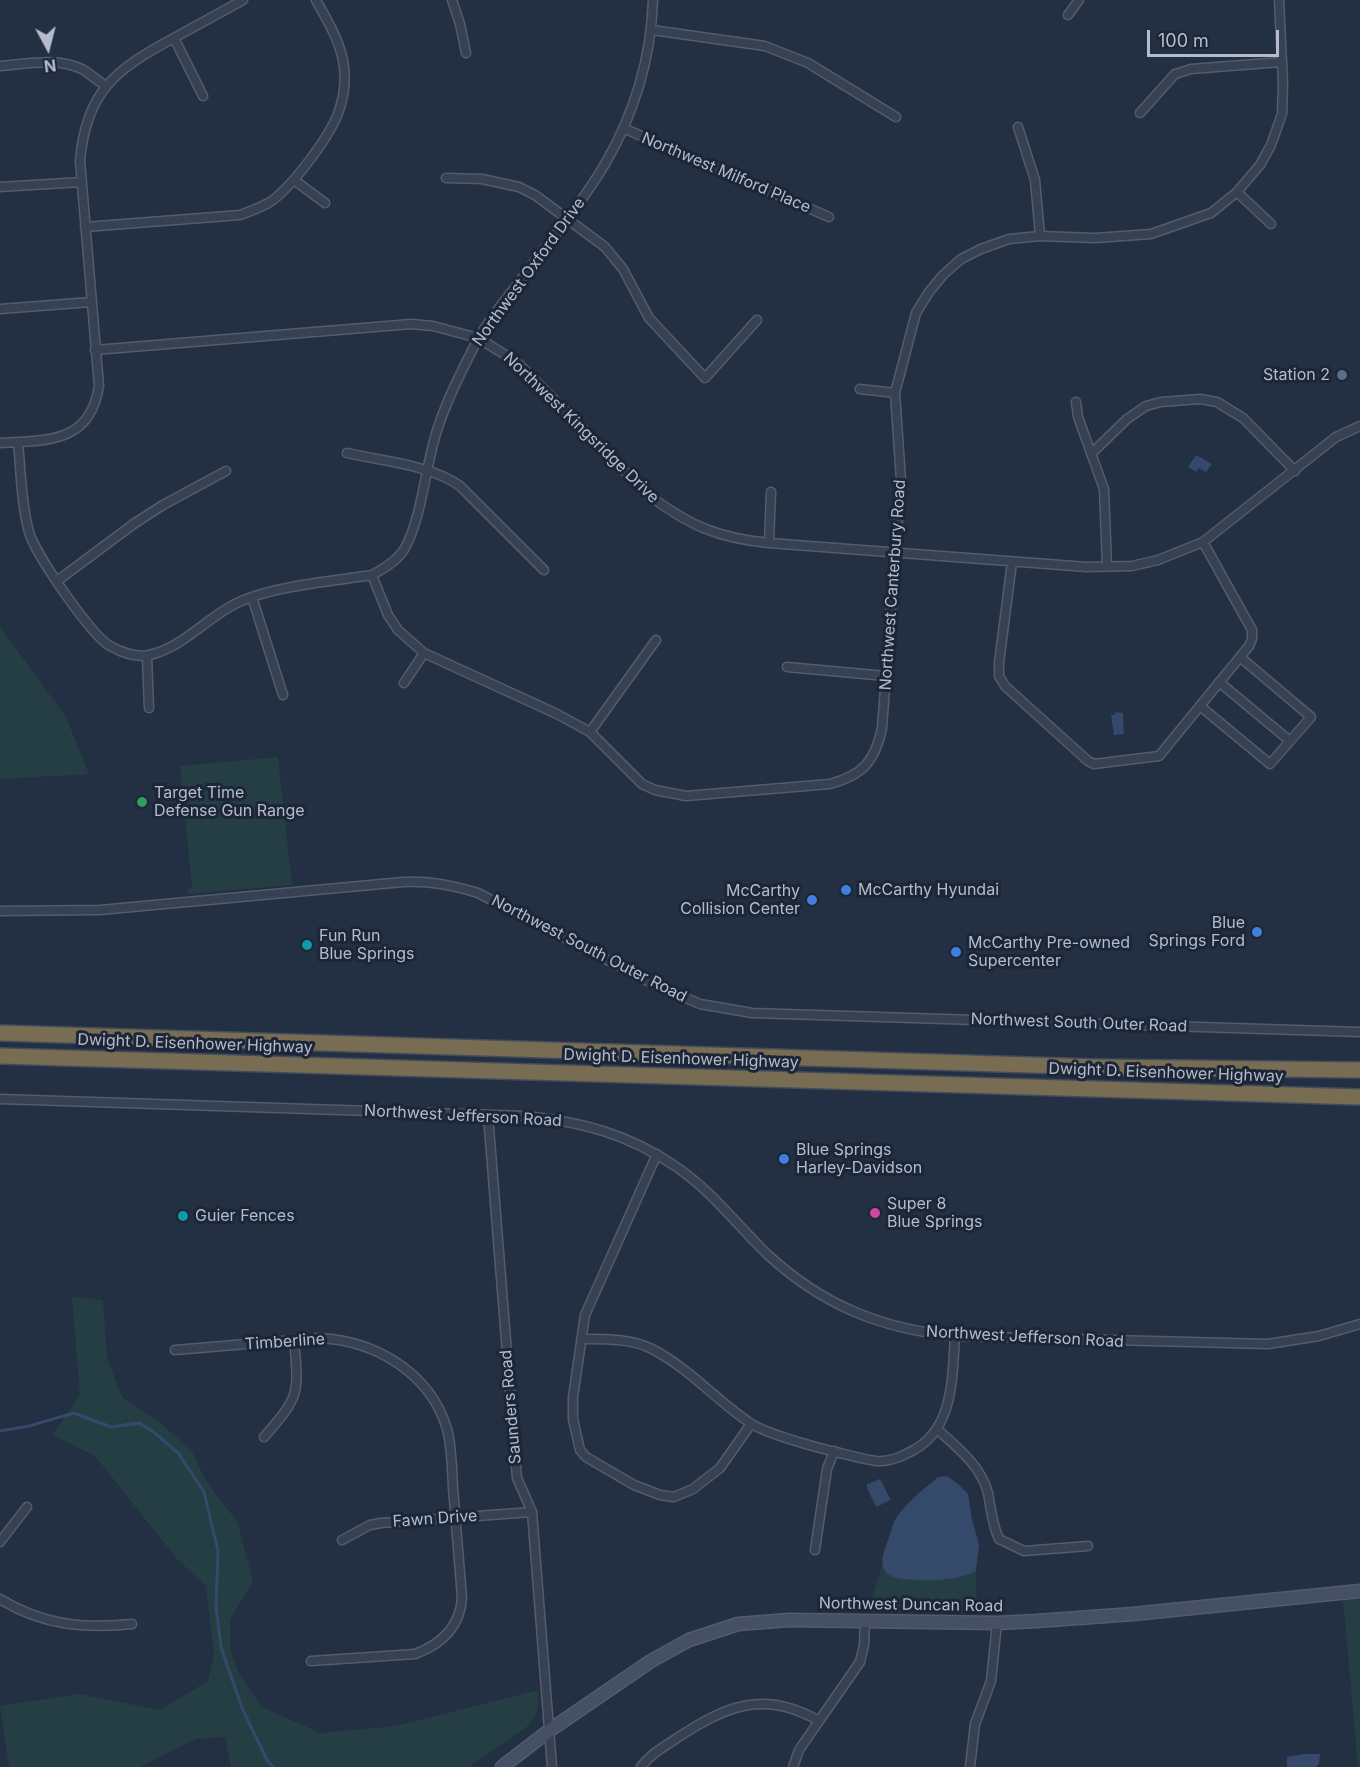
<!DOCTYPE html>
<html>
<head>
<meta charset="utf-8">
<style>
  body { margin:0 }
  #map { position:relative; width:1360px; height:1767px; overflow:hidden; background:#232f42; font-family:Inter,sans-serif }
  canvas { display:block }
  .north { position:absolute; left:18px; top:18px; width:60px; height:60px; -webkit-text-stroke:4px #1c2637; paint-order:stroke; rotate:173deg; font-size:16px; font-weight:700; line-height:24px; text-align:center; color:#b4bccc }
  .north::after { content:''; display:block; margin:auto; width:21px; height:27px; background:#b4bccc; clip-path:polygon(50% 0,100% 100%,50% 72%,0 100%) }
  .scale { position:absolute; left:1147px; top:30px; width:132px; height:27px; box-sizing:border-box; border:3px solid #b4bccc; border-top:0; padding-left:8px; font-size:18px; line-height:21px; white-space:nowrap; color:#b4bccc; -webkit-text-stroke:4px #1c2637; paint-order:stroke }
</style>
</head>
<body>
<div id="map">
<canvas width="1360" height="1767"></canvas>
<div class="north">N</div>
<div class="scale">100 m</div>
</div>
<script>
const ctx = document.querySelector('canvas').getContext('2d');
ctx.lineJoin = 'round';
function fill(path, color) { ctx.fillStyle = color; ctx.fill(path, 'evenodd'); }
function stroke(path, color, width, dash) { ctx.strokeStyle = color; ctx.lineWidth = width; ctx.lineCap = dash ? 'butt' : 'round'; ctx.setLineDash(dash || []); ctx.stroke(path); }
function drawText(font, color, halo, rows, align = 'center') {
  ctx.font = font + ' Inter,sans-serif'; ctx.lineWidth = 6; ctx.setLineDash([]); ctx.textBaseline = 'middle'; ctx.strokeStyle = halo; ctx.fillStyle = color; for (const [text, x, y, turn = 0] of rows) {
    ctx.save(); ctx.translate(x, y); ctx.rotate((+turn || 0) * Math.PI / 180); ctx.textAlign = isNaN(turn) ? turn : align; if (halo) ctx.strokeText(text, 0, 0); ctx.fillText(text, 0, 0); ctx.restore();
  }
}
fill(new Path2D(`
  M0,627l66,90 23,57 -89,5z
  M278,757l14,128 -104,9 -1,-5 5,-1 -12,-122z
  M72,1297l31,3 4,58 15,39 35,23 35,31 15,32 30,38 16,60 -23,39v29l10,27 22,31 58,26 76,-7 142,-36c1,15 0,26 -10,36l-59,41h-238l-6,-30 -29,2 -56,28h-131l-9,-61 78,-12 82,16 48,-29 6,-25 -8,-70 -29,-27 -82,-103 -43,-21 28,-40z
  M882,1565l1,4 20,10 19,1 26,-1 28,-8 1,42 -109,-1z
  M1360,1598v169h-2l-15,-168z`), '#253e43');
fill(new Path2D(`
  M1196,455l16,9 -6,8 -7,-4 -3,4 -8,-5z
  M1115,712l8,1 1,21 -10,1 -3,-20h4z
  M947,1476l10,7 11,11 4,25 7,26 -3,26c-17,9 -40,10 -59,9 -25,-1 -43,-4 -31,-34 3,-8 5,-18 9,-26 10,-17 28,-30 43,-43z
  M880,1479l11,21 -15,7 -9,-19v-4z
  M1304,1754h16l-1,10 -3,3h-29v-10z`), '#35496a');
stroke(new Path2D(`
  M0,1431l29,-5 45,-13 37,14 28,-4 16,10 24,21 25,38 14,59 -2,56 5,40 21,61 25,52 6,7`), '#35496a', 3);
const street = new Path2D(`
  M452,0l8,24 6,29
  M1068,15l11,-15
  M652,30l113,16 43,17 88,54
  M174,38l29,58
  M0,66c26,-2 57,-9 82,3 8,5 16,12 24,17
  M1140,113l35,-39 16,-5 90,-7
  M1018,127l17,53 5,56
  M623,128l206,89
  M446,178l36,1 37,8 16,8 70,52 18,22 26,49 56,60 52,-58
  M294,180l31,23
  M0,187l82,-5
  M1237,192l34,32
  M85,227l155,-12c11,-4 20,-7 30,-13 21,-14 57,-62 67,-86 6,-15 9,-33 7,-49 -3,-25 -16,-45 -28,-67
  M0,309l91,-7
  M95,350l316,-26 22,2 45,12 39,24 129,131c42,32 71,45 123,50l318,24 45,-1 26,-6 45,-18 133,-105 24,-11
  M860,389l35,4
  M1076,402l2,15 26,72 3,78
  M18,442c3,29 3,61 11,90 6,22 62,103 81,114 10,6 27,12 39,9 34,-7 59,-39 90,-53 35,-16 94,-21 133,-27 13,-7 28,-16 34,-29 15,-29 19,-73 28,-105 8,-32 28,-71 43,-100 11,-22 34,-47 48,-67 27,-36 57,-71 80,-110 29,-50 46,-107 48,-164
  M0,443c47,-3 90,1 99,-57l-19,-225c6,-70 36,-92 94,-123 23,-13 46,-25 69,-38
  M347,453c35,8 84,12 113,33l84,84
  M1092,453l35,-34 19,-13 15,-4 39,-3 17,3 26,16 52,53
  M769,543l2,-51
  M1012,562l-13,101v13l6,10 83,75 6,3 65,-8 90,-110 3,-7v-9l-49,-88
  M372,575l16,40 10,15 26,23 133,61 33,18 52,52 13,6 31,6 144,-12c33,-9 45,-23 52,-56l19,-248 -6,-87 21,-80 13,-21 14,-17 18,-16 20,-10 28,-10 31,-3 55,2 56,-4 60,-21 26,-21 23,-27 11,-20 11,-31 1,-30 -4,-84
  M57,581l78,-58 28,-18 63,-34
  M252,597l31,98
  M147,656l2,52
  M787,667l99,9
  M1219,682l71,59
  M404,683l20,-30
  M1200,706l70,58 41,-47 -71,-60
  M590,732l66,-92
  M0,911l100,-1 303,-28c29,-1 48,3 75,11l178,92 44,19 52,9 608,19
  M0,1099l526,17c56,6 102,18 149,50 36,24 61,58 92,88 55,51 114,75 188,82l313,8 51,-8 41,-12
  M488,1115l29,363 15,34 20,255
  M657,1154l-72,161 -12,82v22l7,31 6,7 48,28 26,10 14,2 19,-8 27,-21 31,-44
  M581,1339c24,0 49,-1 71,10 37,19 64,51 98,74 15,10 62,23 81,28 15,3 30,8 45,10 12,1 23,-3 34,-9 44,-21 42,-73 45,-116
  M175,1350l143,-12c56,2 112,34 129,91 5,19 5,40 6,59 3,37 6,73 9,110 -2,29 -20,46 -47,56l-104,7
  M938,1430c20,18 43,36 50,63 3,16 4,31 11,46l25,12 64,-5
  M264,1437c36,-41 35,-43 30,-97
  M342,1540l28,-15 11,-2 151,-11
  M0,1542l27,-35
  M815,1550l12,-81 7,-18
  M0,1599c42,26 84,30 132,25
  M819,1721l41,-59 4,-17 1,-23
  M641,1767c9,-13 23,-20 36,-29 49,-32 87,-49 142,-17l-20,29 -6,17
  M970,1767l5,-43 16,-43 6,-58`);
const secondary = new Path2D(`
  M502,1767l48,-37 101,-69 38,-21 49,-16 51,-4 208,3 40,-2 96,-7 227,-23`);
const highway = new Path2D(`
  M0,1033l1096,34 264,3
  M0,1056l1360,41`);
stroke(street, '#525c6c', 11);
stroke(secondary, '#525c6c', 15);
stroke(highway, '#424c5c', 18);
stroke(street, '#374152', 8);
stroke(secondary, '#454f65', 12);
stroke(highway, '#786c53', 15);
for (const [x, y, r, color] of [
  [1342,375,6,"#5c6f8a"],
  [142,802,6,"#2e9e5b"],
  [846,890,6,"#3f7fe0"],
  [812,900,6,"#3f7fe0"],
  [1257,932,6,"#3f7fe0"],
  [307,945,6,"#0f9aa8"],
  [956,952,6,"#3f7fe0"],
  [784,1159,6,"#3f7fe0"],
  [875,1213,6,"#d1479c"],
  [183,1216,6,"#0f9aa8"]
]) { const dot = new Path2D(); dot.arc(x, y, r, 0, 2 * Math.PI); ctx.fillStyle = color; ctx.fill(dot); stroke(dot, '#1c2637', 2); }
drawText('16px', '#b4bccc', '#1c2637', [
  ["Northwest Milford Place",726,173,23],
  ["Northwest Oxford Drive",529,272,-54],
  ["Northwest Kingsridge Drive",581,428,44],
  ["Northwest Canterbury Road",893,585,-86],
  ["Northwest South Outer Road",589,949,27],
  ["Northwest South Outer Road",1079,1023,2],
  ["Dwight D. Eisenhower Highway",195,1044,2],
  ["Dwight D. Eisenhower Highway",681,1059,2],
  ["Dwight D. Eisenhower Highway",1166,1073,2],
  ["Northwest Jefferson Road",463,1116,3],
  ["Northwest Jefferson Road",1025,1337,3],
  ["Timberline",285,1342,-4],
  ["Saunders Road",511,1407,-95],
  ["Fawn Drive",435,1519,-4],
  ["Northwest Duncan Road",911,1605,1]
]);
drawText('16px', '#b4bccc', '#1c2637', [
  ["Station 2",1330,375,"right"],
  ["Target Time",154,793],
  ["Defense Gun Range",154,811],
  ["McCarthy Hyundai",858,890],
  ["McCarthy",800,891,"right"],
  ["Collision Center",800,909,"right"],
  ["Blue",1245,923,"right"],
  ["Springs Ford",1245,941,"right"],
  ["Fun Run",319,936],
  ["Blue Springs",319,954],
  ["McCarthy Pre-owned",968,943],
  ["Supercenter",968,961],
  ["Blue Springs",796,1150],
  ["Harley-Davidson",796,1168],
  ["Super 8",887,1204],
  ["Blue Springs",887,1222],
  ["Guier Fences",195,1216]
], 'left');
</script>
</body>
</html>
